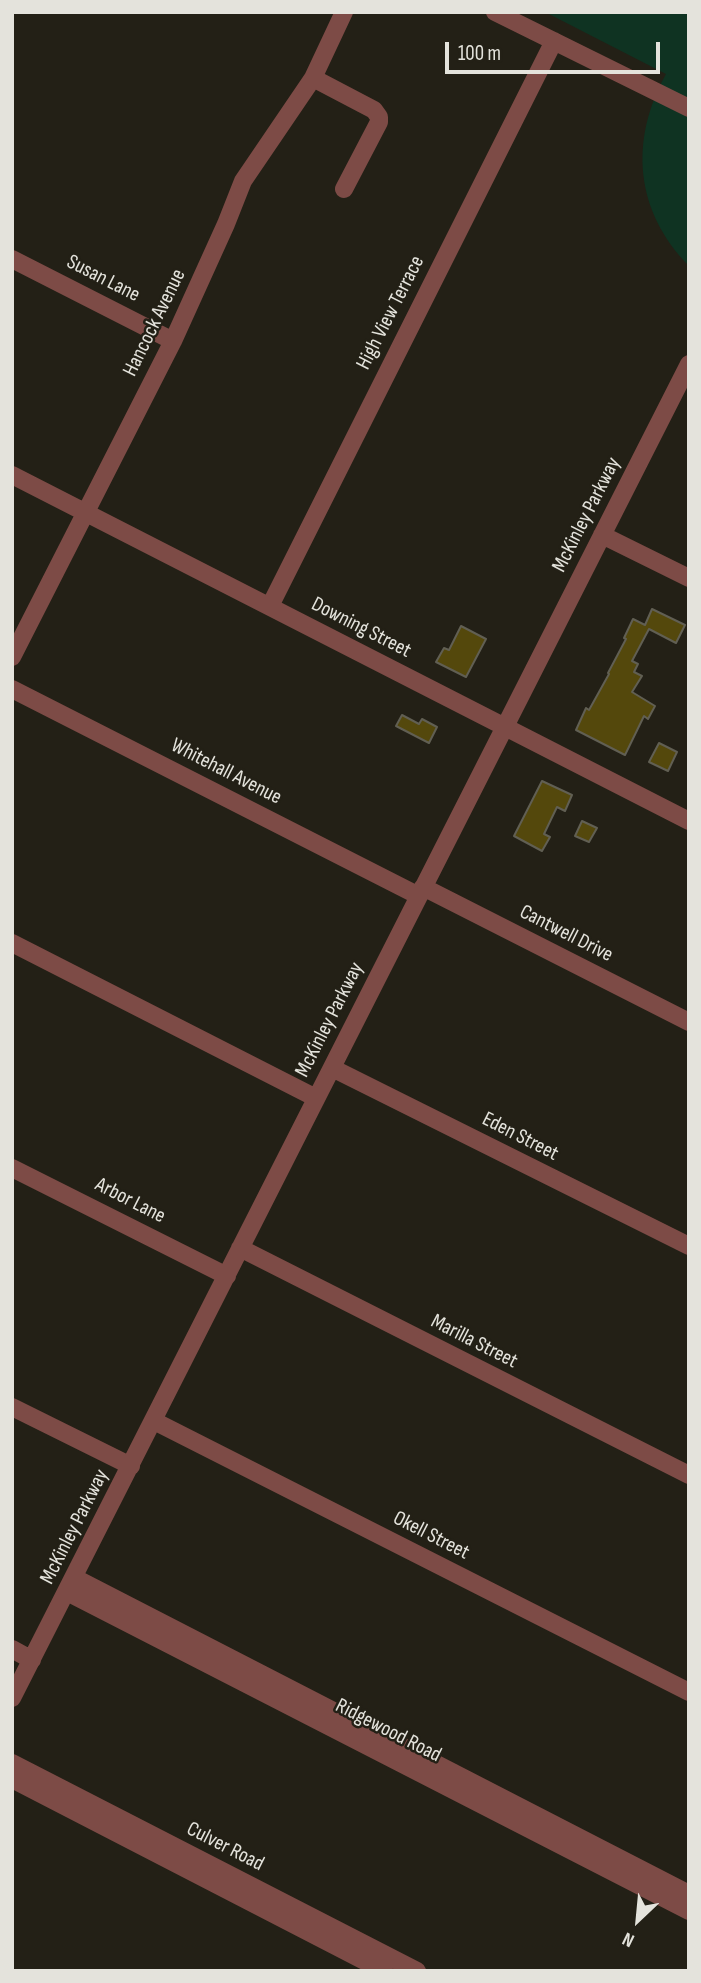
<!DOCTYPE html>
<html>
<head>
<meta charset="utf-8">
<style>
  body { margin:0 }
  #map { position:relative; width:701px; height:1983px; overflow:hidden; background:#232016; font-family:"Sofia Sans Condensed",sans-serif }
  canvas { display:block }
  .frame { position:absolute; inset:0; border:14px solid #e4e3dc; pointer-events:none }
  .north { position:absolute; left:603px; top:1885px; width:70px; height:70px; -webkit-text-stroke:5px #232016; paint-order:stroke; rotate:206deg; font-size:19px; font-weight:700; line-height:28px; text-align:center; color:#e4e3dc }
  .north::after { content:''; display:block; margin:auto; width:24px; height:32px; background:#e4e3dc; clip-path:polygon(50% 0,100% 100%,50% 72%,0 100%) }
  .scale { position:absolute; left:445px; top:42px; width:215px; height:32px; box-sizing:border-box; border:4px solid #e4e3dc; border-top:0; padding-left:9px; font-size:21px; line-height:24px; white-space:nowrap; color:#e4e3dc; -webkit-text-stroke:5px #232016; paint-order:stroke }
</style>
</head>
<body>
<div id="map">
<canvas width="701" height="1983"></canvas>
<div class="frame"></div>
<div class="north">N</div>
<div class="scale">100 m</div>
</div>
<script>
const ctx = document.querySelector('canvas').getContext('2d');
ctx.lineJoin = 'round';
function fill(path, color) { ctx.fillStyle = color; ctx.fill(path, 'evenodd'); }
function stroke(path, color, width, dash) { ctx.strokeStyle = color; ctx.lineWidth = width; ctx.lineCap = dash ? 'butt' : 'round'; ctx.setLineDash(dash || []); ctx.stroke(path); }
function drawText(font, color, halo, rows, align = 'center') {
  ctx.font = font + ' "Sofia Sans Condensed",sans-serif'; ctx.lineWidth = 5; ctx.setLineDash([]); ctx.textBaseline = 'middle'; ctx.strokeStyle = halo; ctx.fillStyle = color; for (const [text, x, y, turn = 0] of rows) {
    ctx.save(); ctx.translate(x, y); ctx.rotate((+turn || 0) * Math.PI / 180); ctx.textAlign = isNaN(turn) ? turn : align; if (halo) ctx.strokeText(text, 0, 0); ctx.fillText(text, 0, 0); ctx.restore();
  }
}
fill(new Path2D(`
  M545,12h144v254c-54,-55 -60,-125 -23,-192z`), '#0f3322');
const building = new Path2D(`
  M652,609l33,16 -9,18 -27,-14 -17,32 6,3 -4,8 8,4 -10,16 23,14 -7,13 -4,-3 -19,39 -49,-25 10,-22 3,2 20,-36 -1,-1 18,-34 -2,-1 9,-19 12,6z
  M461,626l25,13 -20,38 -30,-15 8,-14 5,2z
  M402,715l17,9 3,-5 15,8 -8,16 -33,-17z
  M659,743l18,9 -9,19 -19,-9z
  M542,781l30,14 -7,16 -8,-4 -13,27 6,3 -8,14 -28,-15z
  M582,821l15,7 -8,14 -14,-6z`);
fill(building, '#54480c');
stroke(building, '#615f53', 2);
stroke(new Path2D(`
  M495,12l194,96
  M313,78l61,32 5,7v5l-35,67
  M12,259l161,82
  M12,475l677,346
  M602,535l87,43
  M270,606l284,-565
  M12,657l161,-316 53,-117 17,-43 70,-103 31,-66
  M12,689l407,207
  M423,887l266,135
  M12,943l304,155
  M332,1068l357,178
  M12,1168l215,108
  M240,1248l449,227
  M12,1407l119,59
  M154,1421l535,271
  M75,1578l614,316
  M67,1592l622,319
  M12,1649l20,11
  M12,1698l677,-1334
  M12,1763l405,208
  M12,1779l372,192`), '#7d4b46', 18);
drawText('21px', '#e4e3dc', '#232016', [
  ["Susan Lane",103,279,27],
  ["High View Terrace",391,313,-63],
  ["Hancock Avenue",155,323,-64],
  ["McKinley Parkway",587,515,-63],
  ["Downing Street",361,628,27],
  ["Whitehall Avenue",226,772,27],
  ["Cantwell Drive",566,934,27],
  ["McKinley Parkway",330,1020,-63],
  ["Eden Street",520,1137,27],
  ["Arbor Lane",130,1201,27],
  ["Marilla Street",474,1342,27],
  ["McKinley Parkway",75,1527,-63],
  ["Okell Street",431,1536,27],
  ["Ridgewood Road",388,1731,27],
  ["Culver Road",225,1847,27]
]);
</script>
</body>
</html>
